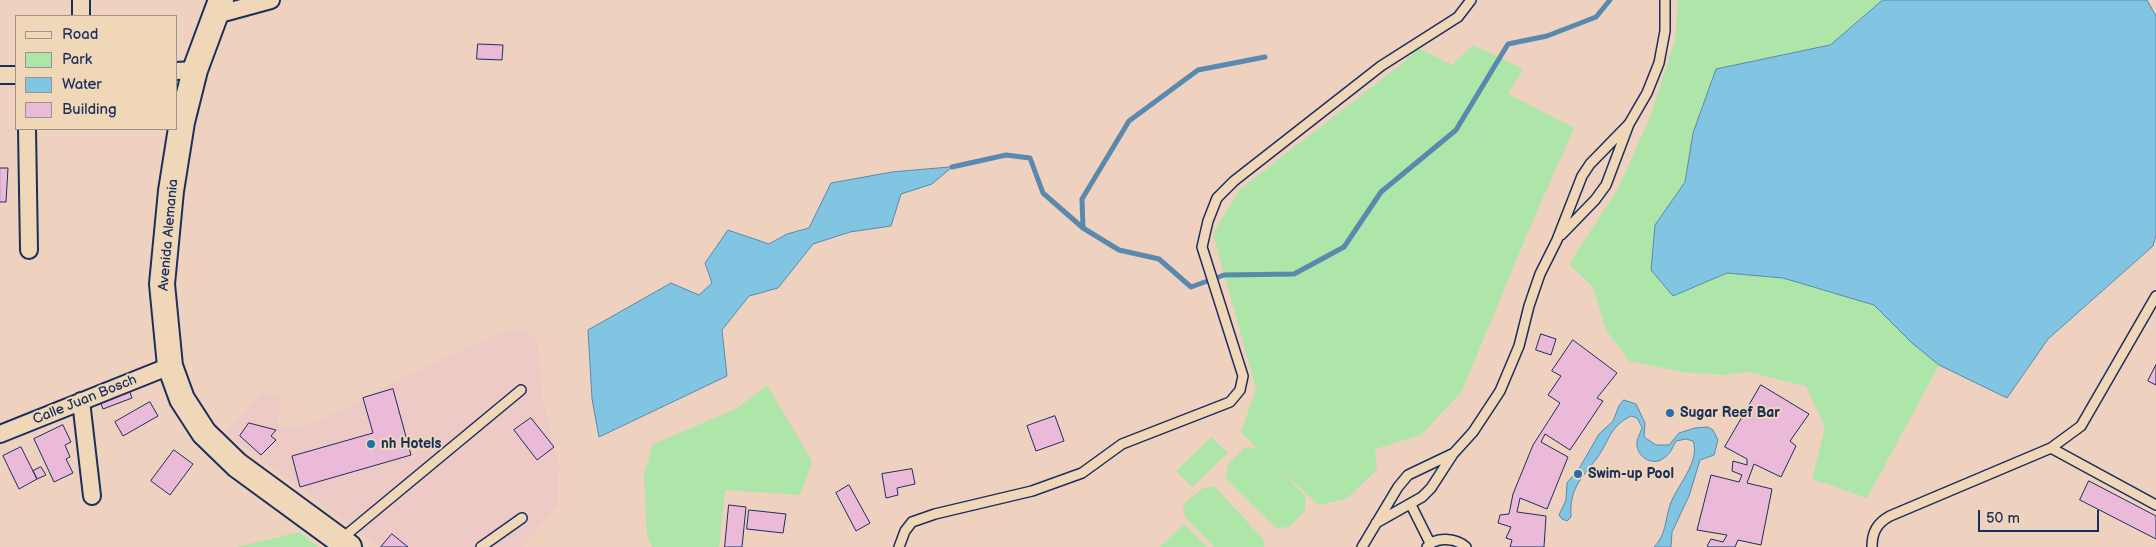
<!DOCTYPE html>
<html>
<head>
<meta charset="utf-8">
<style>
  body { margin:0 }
  #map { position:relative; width:2156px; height:547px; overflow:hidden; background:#eed1be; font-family:"Balsamiq Sans",sans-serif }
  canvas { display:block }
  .legend { position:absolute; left:15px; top:15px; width:162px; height:115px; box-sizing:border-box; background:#efd7b7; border:1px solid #9a9493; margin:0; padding:6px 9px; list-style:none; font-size:15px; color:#1b2f5e }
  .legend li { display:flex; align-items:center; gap:10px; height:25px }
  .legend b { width:25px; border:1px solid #9a9493 }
  .scale { position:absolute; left:1978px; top:510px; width:121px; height:22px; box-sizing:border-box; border:2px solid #1b2f5e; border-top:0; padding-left:6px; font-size:15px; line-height:18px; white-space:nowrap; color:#1b2f5e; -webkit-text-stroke:4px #efd7b7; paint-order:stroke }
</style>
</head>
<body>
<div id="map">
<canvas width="2156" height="547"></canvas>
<ul class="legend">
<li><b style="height:6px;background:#efd7b7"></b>Road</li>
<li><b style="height:14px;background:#aee5a8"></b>Park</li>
<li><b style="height:14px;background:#82c5e3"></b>Water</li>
<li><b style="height:14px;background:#ebbad9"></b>Building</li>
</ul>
<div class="scale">50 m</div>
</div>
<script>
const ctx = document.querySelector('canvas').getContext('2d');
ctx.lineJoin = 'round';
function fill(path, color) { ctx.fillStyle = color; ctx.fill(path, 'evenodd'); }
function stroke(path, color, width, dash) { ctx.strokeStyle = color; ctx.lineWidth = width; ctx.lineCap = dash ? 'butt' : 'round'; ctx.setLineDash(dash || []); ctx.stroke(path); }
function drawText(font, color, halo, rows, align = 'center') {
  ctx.font = font + ' "Balsamiq Sans",sans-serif'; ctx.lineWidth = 4; ctx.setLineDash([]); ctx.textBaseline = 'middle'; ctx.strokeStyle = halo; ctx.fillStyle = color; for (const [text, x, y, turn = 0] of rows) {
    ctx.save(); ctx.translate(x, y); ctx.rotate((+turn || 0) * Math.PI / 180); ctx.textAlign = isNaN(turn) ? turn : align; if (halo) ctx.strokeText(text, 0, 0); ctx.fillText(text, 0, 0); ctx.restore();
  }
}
fill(new Path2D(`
  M507,330l18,1 13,11 4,52 17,72 -2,39 -34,42h-143l-155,-114 37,-40 18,3 -2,30h24l39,-15 47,-27z`), '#edcac6');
fill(new Path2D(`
  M1678,0h205l-53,45 -114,24 -23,64 -8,49 -30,43 18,71 54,-23 56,5 91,27 38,38 27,22 -72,133 -55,-19 13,-52 -19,-41 -58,-14 -25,3 -40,-3 -54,-11 -23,-31 -13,-43 -24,-23 50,-77 31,-70 25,-77z
  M1473,45l50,24 -15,25 66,34 -44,99 -68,164 -41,44 -46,14 2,21 -31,29 -27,6 -46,-42 32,32v15l-15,16 -13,3 -51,-50 2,-15 17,-17 12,1 -16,-16 15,-43 -43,-155 26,-44 164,-127 15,-15 34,17z
  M767,385l45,76 -12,34 -75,-5 -6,57h-67l-5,-12 -3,-60 9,-31 83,-35z
  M1211,437l17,16 -36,34 -16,-16z
  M1215,487l49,53v7h-50l-29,-30 -2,-12 20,-17z
  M1184,524l23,23h-47z
  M299,532l19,15h-81z`), '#aee5a8');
const water = new Path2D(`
  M1883,0h264l9,16v219l-3,11 -105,93 -41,59 -68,-33 -27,-22 -38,-38 -91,-27 -56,-5 -54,23 -22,-26 4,-45 30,-43 8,-49 23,-64 114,-24z
  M952,167l-20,17 -31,10 -10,32 -41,6 -37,12 -35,44 -29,8 -27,34 5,46 -128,61 -7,-38 -4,-69 83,-47 28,12 13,-12 -7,-20 23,-33 41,14 18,-10 22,-6 22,-45 61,-11z
  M1624,400l12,4 9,19 -1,14 12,8h13l10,-12 16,-5 13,-1 5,3 5,10 -4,15 -14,5 -11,36 -17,36 -1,15h-17c12,-12 11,-26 16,-42 6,-18 31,-44 23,-64l-7,-2 -10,2c-3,6 -6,13 -12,17 -10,8 -25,1 -27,-12 -1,-7 4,-13 5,-19l-5,-9 -6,-2c-22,11 -21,24 -34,42 -15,20 -28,30 -26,59l-4,4 -5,-2 -3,-4 7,-15 1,-17 13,-16 19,-33 14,-13 6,-15z`);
fill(water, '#82c5e3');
stroke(water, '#5989ae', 1);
stroke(new Path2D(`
  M952,167l54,-12 24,3 13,35 40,35 36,22 40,9 32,28 33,-12 70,-1 50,-27 37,-55 75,-62 52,-86 39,-8 49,-19 14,-17
  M1083,228l-1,-29 47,-78 69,-51 67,-13`), '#5989ae', 5);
const building = new Path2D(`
  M478,44l25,1 -1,15 -25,-1z
  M0,168h8l-2,34h-6z
  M1541,334l15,5 -5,16 -15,-5z
  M1573,340l44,33 -20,25 6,3 -33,49 -25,-16 -4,8 27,15 -21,52 -27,-11 -3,14 29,4 -2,31h-34l2,-7 -6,-2 5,-11 -13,-4 2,-8 9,-1 4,-20 20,-49 27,-42 -12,-8 13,-19 -9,-5z
  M2156,365v20l-8,-4z
  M1761,385l48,29 -19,27 6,5 -15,31 -27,-13 -7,19 25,6 -11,56 -23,-5 -3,7h-26l-2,-1 4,-7 12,3 4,-7 -30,-5 14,-55 28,7 3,-7 -10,-4 1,-10 14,4v-6l-22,-12z
  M128,387l4,11 -29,11 -5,-12z
  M393,389l18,66 -111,32 -8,-31 81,-23 -10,-35z
  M150,402l8,14 -35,20 -8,-14z
  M1055,416l9,25 -28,10 -9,-25z
  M531,418l23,29 -17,13 -23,-30z
  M249,423l27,7 -5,6 5,4 -15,15 -21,-19z
  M63,425l8,17 -6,3 5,12 -4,2 7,14 -19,9 -20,-43z
  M21,447l16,32 -18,10 -16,-33z
  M174,450l19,14 -23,31 -19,-14z
  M41,467l5,8 -9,4 -4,-8z
  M912,469l3,15 -18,4 1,7 -12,3 -4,-24z
  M2089,481l67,35v23l-76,-39z
  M849,485l21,38 -14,8 -20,-38z
  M729,505l17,2 -4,40h-17z
  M749,510l37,4 -3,19 -36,-4z
  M392,534l16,13h-27z`);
fill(building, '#ebbad9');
stroke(building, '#1b2f5e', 1);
const lane = new Path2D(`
  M1561,235l34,-35 11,-15 23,-61 18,-31 12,-30 6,-32v-31
  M2051,448l105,57
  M1411,505l19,38
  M1376,523l46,-26 9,-9 22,-34 20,-22 27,-41 19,-45 10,-40 11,-32 17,-34 25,-64 8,-12 39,-40
  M340,540l181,-150
  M481,547l41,-29
  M899,547l6,-16 7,-9 23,-8 97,-23 50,-18 40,-29 108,-42 10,-12 3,-14 -41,-129 6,-26 9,-23 17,-17 147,-115 77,-49 13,-17
  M1362,547l36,-60 10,-12 44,-21
  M1427,547c9,-11 29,-9 39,0
  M1872,547c0,-15 5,-24 18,-31l161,-68 30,-22 75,-130`);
const street = new Path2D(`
  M81,0v16
  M216,15l55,-15
  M176,71l19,-1
  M0,75h16
  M27,129l2,121
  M81,401l11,95
  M0,434l170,-68`);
const secondary = new Path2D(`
  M221,0l-26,70 -13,52 -11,69 -9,93 8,82 12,33 22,34 33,32 112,82`);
stroke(lane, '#1b2f5e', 12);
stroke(street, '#1b2f5e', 20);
stroke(secondary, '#1b2f5e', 28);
stroke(lane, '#efd7b7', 9);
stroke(street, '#efd7b7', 16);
stroke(secondary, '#efd7b7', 24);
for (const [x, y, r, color] of [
  [1670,413,5,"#1f6fb2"],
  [371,444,5,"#1f6fb2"],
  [1578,474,5,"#1f6fb2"]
]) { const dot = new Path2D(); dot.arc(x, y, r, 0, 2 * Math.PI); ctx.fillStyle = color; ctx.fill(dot); stroke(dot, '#efd7b7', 2); }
drawText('14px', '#1b2f5e', '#efd7b7', [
  ["Avenida Alemania",169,235,-85],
  ["Calle Juan Bosch",85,400,-22]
]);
drawText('bold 14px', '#1b2f5e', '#efd7b7', [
  ["Sugar Reef Bar",1680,413],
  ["nh Hotels",381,444],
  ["Swim-up Pool",1588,474]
], 'left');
</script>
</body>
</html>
